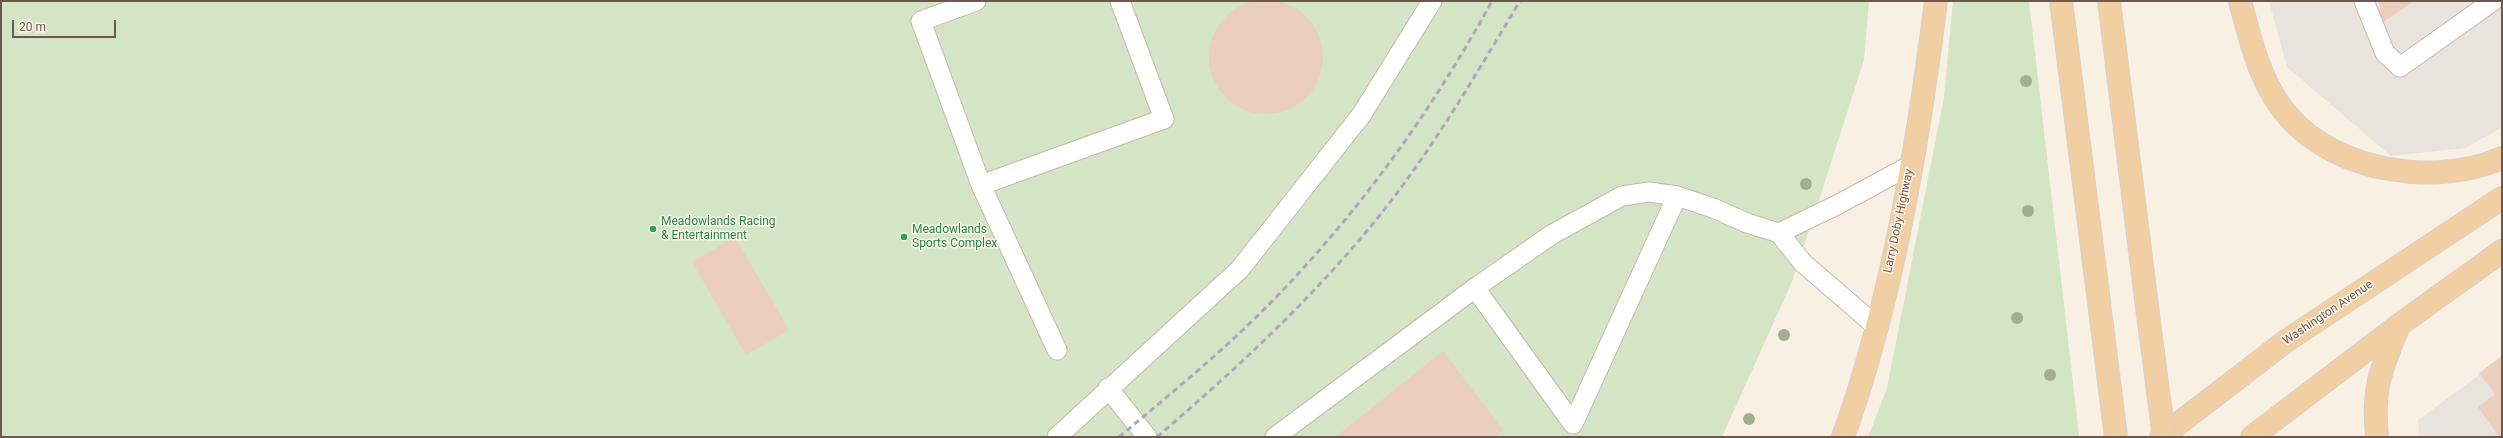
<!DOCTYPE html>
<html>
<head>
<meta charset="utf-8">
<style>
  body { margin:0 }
  #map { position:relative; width:2503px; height:438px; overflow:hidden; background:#f9f0e4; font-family:Roboto,sans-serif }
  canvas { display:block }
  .frame { position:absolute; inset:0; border:2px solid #6e574d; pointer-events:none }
  .scale { position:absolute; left:12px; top:20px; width:104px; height:18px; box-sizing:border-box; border:2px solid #6e574d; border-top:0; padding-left:5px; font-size:12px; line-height:14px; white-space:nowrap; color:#6e574d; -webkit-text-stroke:3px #fdf4e9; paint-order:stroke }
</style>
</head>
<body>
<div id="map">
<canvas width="2503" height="438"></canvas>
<div class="frame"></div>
<div class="scale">20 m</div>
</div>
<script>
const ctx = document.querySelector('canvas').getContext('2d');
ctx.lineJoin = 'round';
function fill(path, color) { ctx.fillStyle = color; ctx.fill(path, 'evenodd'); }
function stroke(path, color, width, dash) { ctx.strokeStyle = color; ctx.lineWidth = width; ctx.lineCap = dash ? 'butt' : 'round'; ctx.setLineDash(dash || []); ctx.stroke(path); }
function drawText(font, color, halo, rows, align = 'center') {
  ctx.font = font + ' Roboto,sans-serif'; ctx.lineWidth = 3; ctx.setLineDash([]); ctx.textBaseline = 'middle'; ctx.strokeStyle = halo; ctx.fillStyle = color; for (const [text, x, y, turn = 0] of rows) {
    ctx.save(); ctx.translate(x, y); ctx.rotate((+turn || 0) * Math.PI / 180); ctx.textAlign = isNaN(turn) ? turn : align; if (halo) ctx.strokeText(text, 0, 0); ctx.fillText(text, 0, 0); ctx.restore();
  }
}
fill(new Path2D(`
  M2269,1h233v126l-36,21 -75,8 -104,-89z
  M2502,358v79h-83l-1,-17z`), '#e9e3de');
fill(new Path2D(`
  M1,1h1868l-5,59 -44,137 -29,87 -69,153h-1721z
  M1953,1h76l50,434 -2,2h-209l19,-49 57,-291z`), '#d3e5c4');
fill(new Path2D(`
  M1209 57a57 57 0 1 1 114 0a57 57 0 1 1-114 0Z
  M2379,1h35l-33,23z
  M735,237l54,93 -43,25 -54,-93z
  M1443,351l60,79 -9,7h-154l-2,-2z
  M2502,356v81h-3l-21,-30 17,-13 -16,-21z`), '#ebcebe');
const service = new Path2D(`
  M976,1l-55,20 60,164 76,165
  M2364,1l21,52 15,14 93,-66
  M981,185l183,-66 -44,-118
  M1779,233l58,-28 74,-40
  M1475,288l98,136 104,-228
  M1108,388l39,49
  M1057,437l183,-168 122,-155 70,-113
  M1275,437l200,-149 76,-53 71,-39 27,-4 28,4 36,12 34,15 32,10 24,30 73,63`);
const primary = new Path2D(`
  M2061,1l55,436
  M2109,1l38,306
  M2240,1c11,40 20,84 49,116 48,55 147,70 213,41
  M1843,437c49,-135 75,-293 93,-436
  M2161,437l125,-96 216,-143
  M2252,437l147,-112 103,-74
  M2377,437c-5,-49 4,-68 22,-112`);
stroke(service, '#c8b7ac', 21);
stroke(primary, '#d6d0cd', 24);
stroke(service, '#fff', 19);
stroke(primary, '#f1cfa3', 22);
stroke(new Path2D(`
  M1119,437c43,-36 87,-72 128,-111 98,-94 180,-206 245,-325
  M1157,437c78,-67 154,-137 219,-217 55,-68 99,-144 144,-219`), '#b2a4c1', 3, [6, 4]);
const primaryBridge = new Path2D(`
  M2147,307l17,130`);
stroke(primaryBridge, '#d6d0cd', 24, []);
stroke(primaryBridge, '#f1cfa3', 22);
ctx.fillStyle = '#a2af8f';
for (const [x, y] of [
  [2026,81],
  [1806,184],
  [2028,211],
  [2017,318],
  [1784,335],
  [2050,375],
  [1749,419]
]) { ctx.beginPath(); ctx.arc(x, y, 6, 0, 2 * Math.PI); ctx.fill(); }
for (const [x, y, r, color] of [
  [653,229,4,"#2e9e5b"],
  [904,237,4,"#2e9e5b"]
]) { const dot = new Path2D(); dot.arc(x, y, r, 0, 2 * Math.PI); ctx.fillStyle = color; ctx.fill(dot); stroke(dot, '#fdf4e9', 1.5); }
drawText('12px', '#6e574d', '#fdf4e9', [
  ["Larry Doby Highway",1899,221,-78],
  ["Washington Avenue",2328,313,-34]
]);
drawText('12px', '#27864d', '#fdf4e9', [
  ["Meadowlands Racing",661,222],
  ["& Entertainment",661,236],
  ["Meadowlands",912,230],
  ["Sports Complex",912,244]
], 'left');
</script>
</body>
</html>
